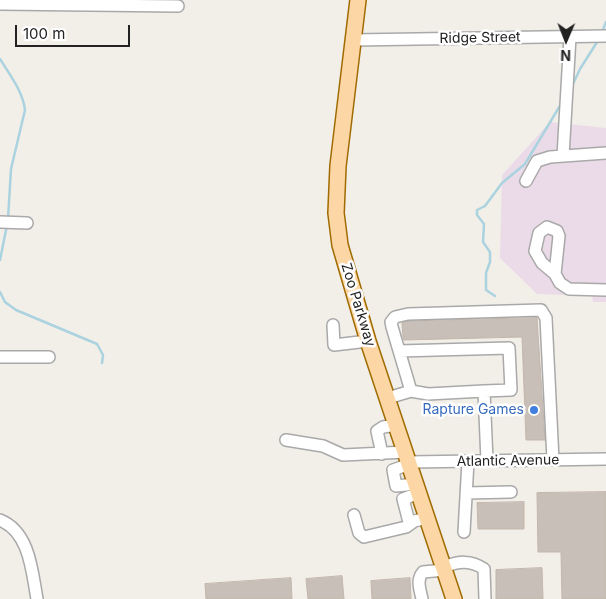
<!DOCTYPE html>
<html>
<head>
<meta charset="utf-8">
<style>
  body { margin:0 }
  #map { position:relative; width:606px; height:599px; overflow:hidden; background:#f2efe9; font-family:Inter,sans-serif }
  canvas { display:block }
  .north { position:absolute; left:541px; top:15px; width:50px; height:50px; -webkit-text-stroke:4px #fff; paint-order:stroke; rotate:181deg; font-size:14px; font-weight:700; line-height:20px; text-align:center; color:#222 }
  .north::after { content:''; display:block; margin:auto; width:18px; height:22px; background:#222; clip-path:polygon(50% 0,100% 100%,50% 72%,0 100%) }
  .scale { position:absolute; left:15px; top:25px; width:115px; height:22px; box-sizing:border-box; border:2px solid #222; border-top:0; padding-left:6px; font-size:15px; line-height:18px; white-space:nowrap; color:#222; -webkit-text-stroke:4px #fff; paint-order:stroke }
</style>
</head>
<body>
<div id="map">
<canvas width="606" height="599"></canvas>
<div class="north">N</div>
<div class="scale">100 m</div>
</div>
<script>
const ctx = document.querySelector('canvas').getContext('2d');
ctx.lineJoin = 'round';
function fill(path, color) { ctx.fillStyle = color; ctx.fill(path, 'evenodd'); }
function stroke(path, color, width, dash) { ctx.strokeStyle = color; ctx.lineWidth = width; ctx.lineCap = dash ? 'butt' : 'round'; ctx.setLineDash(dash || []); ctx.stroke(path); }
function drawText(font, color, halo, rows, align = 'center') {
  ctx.font = font + ' Inter,sans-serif'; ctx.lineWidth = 5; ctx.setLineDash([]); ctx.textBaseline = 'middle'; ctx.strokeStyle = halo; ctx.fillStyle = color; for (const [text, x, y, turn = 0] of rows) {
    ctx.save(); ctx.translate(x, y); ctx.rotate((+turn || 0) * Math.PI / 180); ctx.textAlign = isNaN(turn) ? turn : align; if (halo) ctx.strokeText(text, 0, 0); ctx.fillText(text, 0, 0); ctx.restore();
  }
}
fill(new Path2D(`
  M550,122l56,6v174h-13l-1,-6 -55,-2 -37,-36 2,-83z`), '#ebdbe8');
stroke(new Path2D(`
  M602,32l4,-10
  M0,59c10,16 23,33 25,51l-14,59 -3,50
  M572,86l8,-17 19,-30
  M0,260l7,-35
  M0,292l5,10 11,8 81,34 6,11 -1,8
  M495,296l-9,-6v-17l4,-11v-10l-7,-10 1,-18 -7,-9v-5l8,-4 17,-23 23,-19 36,-60`), '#aad3df', 2.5);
const building = new Path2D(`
  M537,318l8,122h-19l-4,-103 -118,3 -1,-3 -1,-14 7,-2z
  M606,492v107h-44l-1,-47h-23l-1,-59z
  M524,502v27h-46l-1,-26z
  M542,568l1,31h-47v-29z
  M342,576l2,23h-36l-2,-20z
  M291,578l1,21h-86l-1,-15z
  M410,578l1,21h-39l-1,-18z`);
fill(building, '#c7bfb8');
stroke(building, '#c4b6ab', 1);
const minor = new Path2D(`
  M0,4l178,2
  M354,40l252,-4
  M563,156l7,-119
  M526,181l11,-20 13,-4 56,-4
  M0,222l27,1
  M555,274l4,-38 -2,-5 -10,-4 -8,6 -4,18 7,12 13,11 5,9 9,6 37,1
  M333,325l1,20 34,-4
  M399,351l110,-3 2,42 -27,1
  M0,357h49
  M411,391l17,3 56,-3 3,70
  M388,398l23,-7 -19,-64 -1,-5 4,-5 13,-3 133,-4 5,8 7,142
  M286,440l37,6 20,9 63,-3
  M382,454l-5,-23 6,-4 14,-2
  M410,462l196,-3
  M410,464l-17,6 3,16 20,-2
  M466,493l45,-1
  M354,515l5,18 5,4 42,-10 7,-5
  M0,520c30,12 32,52 37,79
  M419,520l-10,2 -6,-23 16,-6
  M464,532l4,-71
  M444,567c15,-6 27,-7 40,2l1,30
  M422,599c-2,-10 -6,-19 1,-27l22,-2`);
const major = new Path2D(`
  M358,0l-20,166 -2,47 4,32 28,96 86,258`);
stroke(minor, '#a9a9a9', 14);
stroke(major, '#a06b00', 18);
stroke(minor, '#fff', 11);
stroke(major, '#fcd6a4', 15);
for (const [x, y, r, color] of [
  [534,410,5,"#3f7fe0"]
]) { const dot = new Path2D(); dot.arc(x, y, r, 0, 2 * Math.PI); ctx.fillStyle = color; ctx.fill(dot); stroke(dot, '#fff', 2); }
drawText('14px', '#222', '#fff', [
  ["Ridge Street",480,38,-1],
  ["Zoo Parkway",358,305,73],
  ["Atlantic Avenue",508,461,-1]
]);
drawText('14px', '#366cbe', '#fff', [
  ["Rapture Games",524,410]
], 'right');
</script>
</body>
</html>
